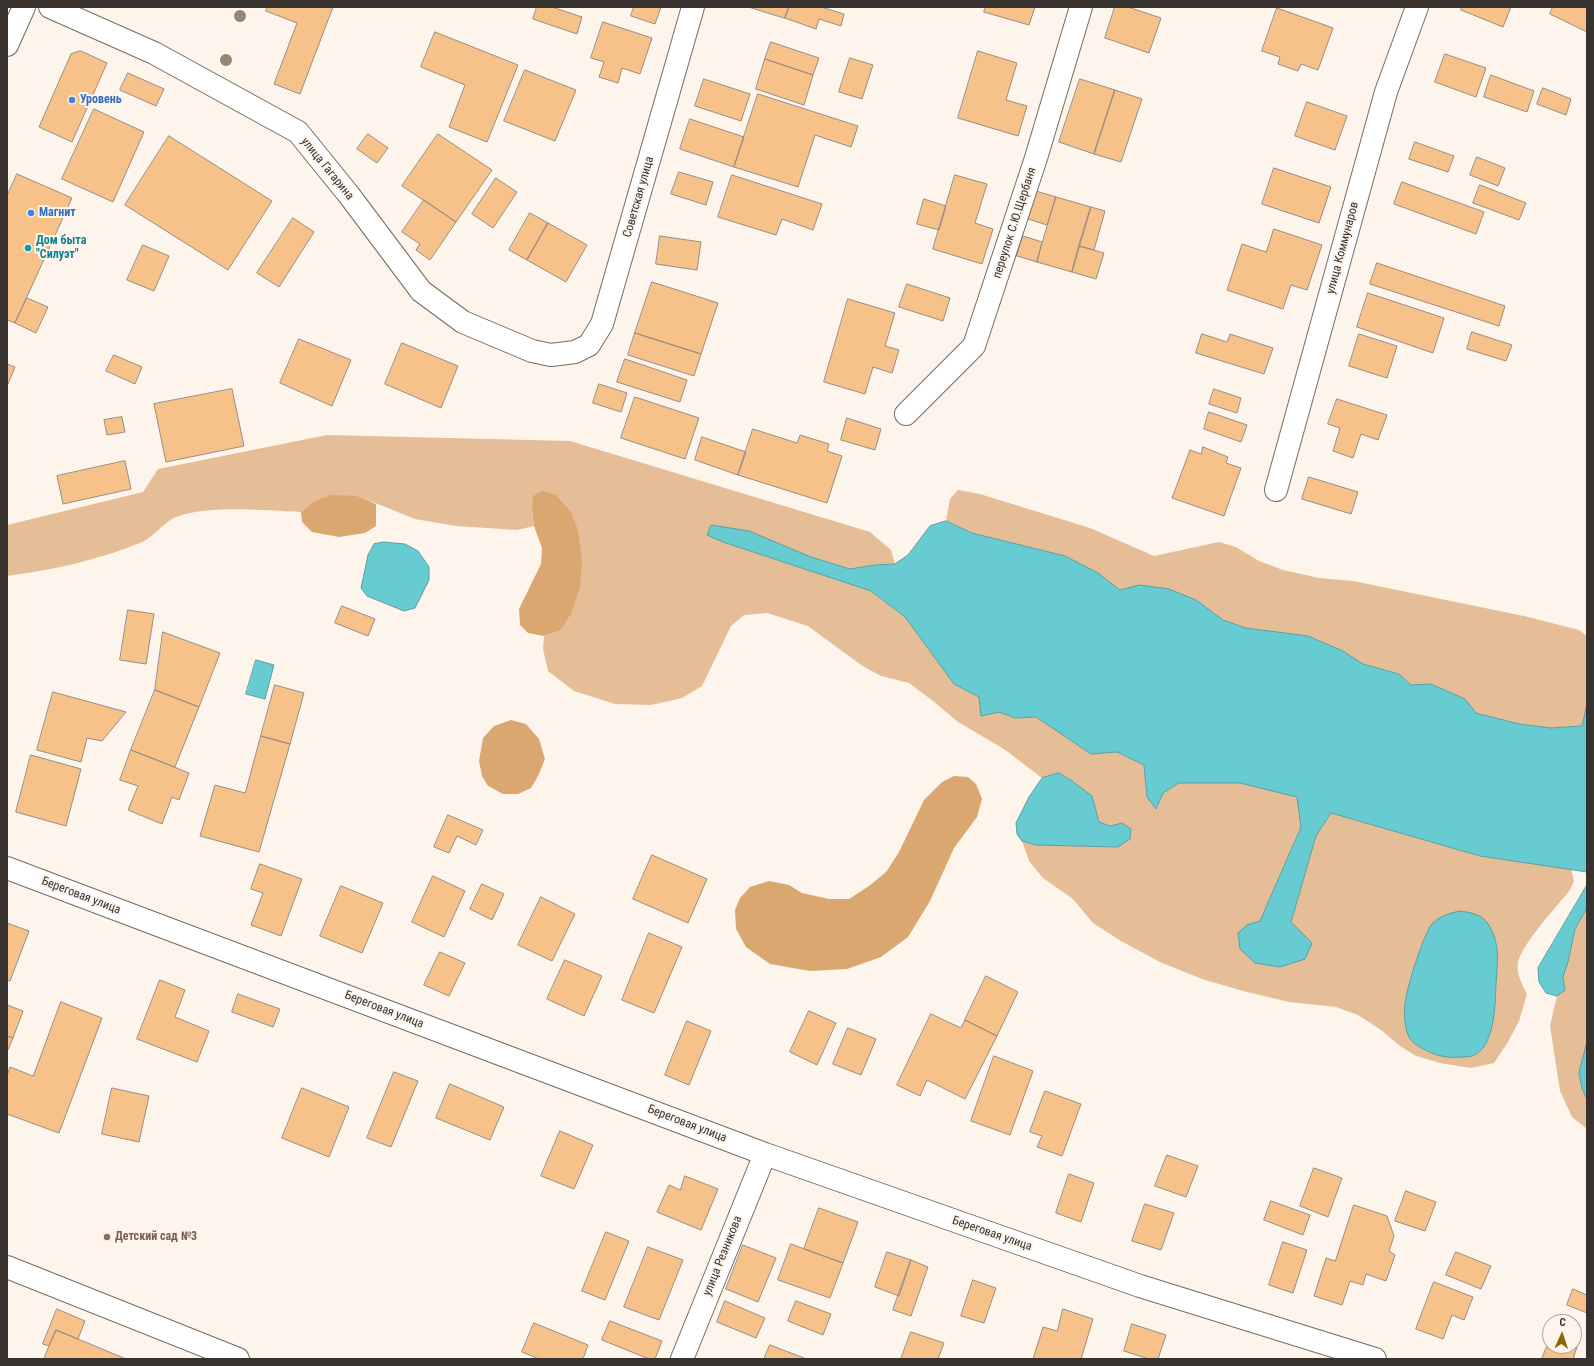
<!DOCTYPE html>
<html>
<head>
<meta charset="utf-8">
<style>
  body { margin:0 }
  #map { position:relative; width:1594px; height:1366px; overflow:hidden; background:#fdf4eb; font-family:"Roboto Condensed",sans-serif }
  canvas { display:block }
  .frame { position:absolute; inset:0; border:8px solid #37322e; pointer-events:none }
  .north { position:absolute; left:1542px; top:1314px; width:40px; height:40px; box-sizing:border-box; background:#fdf4eb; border:1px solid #aea69f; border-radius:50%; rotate:3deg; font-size:11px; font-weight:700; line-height:16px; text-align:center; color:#37322e }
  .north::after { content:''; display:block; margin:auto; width:14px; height:18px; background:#8b6807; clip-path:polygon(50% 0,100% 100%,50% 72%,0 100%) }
</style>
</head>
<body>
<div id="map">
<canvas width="1594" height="1366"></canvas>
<div class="frame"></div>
<div class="north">С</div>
</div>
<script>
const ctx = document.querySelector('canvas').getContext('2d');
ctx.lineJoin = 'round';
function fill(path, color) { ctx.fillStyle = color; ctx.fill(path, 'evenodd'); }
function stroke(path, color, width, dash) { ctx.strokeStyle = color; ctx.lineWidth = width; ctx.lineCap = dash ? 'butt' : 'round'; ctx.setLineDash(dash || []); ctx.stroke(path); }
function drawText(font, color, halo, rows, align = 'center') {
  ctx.font = font + ' "Roboto Condensed",sans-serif'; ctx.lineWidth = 4; ctx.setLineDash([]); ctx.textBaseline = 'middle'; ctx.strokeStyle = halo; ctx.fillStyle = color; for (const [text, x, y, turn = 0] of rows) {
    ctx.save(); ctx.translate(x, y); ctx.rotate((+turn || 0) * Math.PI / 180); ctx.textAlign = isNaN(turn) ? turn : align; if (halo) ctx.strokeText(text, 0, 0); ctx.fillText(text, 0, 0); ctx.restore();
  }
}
fill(new Path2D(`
  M327,435l243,6 300,91 21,18 4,14 -20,1 -25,4 -39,-12 -104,-23 16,8 148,49 34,26 49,67 25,13 20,14 16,7 21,-1 55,37 26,-2 27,13 3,32 9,12 7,-16 16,-10h61l58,14 3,29 -41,96 -13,3 65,18 -21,-21 25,-86 15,-23 149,43 91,13 3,12 -4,9c-13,16 -48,54 -52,72 -2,11 4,23 9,32l-8,27 -11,21 -14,21 -23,5 -31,-5 -24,-7 -16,-10 -19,-16 -23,-15 -22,-8 -47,-5 -46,-11 -41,-12 -42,-17 -39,-21 -28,-18 -20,-24 -30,-21 -14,-17 -7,-20 14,4 82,2 4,-24 -12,3 -12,-4 -7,-26 -19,-15 -13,-8 -17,5 -38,-29 -46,-27 -25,-21 -24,-18 -28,-7 -20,-11 -53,-39 -41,-13 -23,2 -13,11 -29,60 -20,12 -31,7 -36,-1 -41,-13 -26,-20 -5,-22 1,-13 17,-6 9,-14 -38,-108 2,18 -17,4 -61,-4 -41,-7 -57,-23 -45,6 -12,10c-35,-1 -95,-8 -127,6 -12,6 -21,20 -34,25 -42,17 -88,27 -133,33v-51l136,-33 15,-23zM1496,939l1,18 -5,71 -87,-25 17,-60z
  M958,490l22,4 110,34 64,28 65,-14 17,5 23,14 24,9 36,8 34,3 171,35 55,14 8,6v68l-5,22 -31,2 -32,-4 -43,-11 -11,-14 -34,-15 -20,1 -12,-11 -36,-10 -20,-13 -35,-15 -62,-8 -23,-8 -27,-20 -57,-15 -19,5 -22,-17 -33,-17 -93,-23 -26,-12 4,-22z
  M1587,908v134l-5,46 5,12v29l-15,-12 -12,-26 -10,-65 7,-30 8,-6 -2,-13 5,-15 7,-33z`), '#e5be97');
fill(new Path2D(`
  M542,491l14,4 15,17 7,18 4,31 -2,27 -10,28 -9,14 -17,6 -16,-3 -8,-8 -1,-16 22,-45 1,-16 -8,-22 -2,-18 1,-12z
  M331,495l27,1 18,8v22l-11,7 -26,4 -27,-5 -10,-10 -1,-10 12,-10z
  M511,720l15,4 13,15 6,20 -7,17 -7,12 -13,6h-15l-15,-8 -6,-10 -3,-15 4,-23 11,-12z
  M954,776l14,1 8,7 6,15 -5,18 -23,31 -24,53 -22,36 -27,20 -34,12 -37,2 -40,-7 -24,-17 -10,-18 -1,-19 5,-12 10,-11 19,-6 20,4 13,8 27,6h20l20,-13 17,-14 13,-20 25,-52 18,-18z`), '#dba770');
const water = new Path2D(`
  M946,521l26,12 93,23 33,17 22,17 19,-5 30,4 27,11 27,20 23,8 62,8 35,15 20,13 36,10 12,11 20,-1 34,15 11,14 43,11 32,4 31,-2 5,-22v168l-107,-16 -149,-43 -15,23 -25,86 21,21 -7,16 -25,8 -25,-4 -15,-14 -2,-16 9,-8 13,-4 41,-94 -4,-30 -57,-14h-61l-16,10 -7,16 -9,-12 -3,-32 -27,-13 -26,2 -55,-37 -21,1 -16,-6 -18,4 -2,-19 -25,-13 -49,-67 -34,-26 -148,-49 -16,-7 4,-10 38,6 62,26 39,12 25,-4 20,-1 13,-9 22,-29z
  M384,542l21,2 13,7 11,16v13l-14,28 -11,3 -37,-15 -6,-8 7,-33 6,-11z
  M256,660l18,5 -9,34 -19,-5z
  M1059,773l13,8 20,15 7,26 11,4 12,-3 9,6 -1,10 -12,8 -82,-2 -14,-4 -5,-7 -1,-11 13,-26 13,-19z
  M1587,885v23l-12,21 -7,33 -5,15 2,13 -8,6 -11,-3 -7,-11 -1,-14z
  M1459,911c10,1 23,3 29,13 13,19 9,39 8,61 -1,20 -1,63 -24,71 -4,1 -9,1 -12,1 -17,2 -31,-4 -45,-13 -11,-8 -11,-28 -10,-40 1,-14 18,-69 27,-80 8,-8 16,-10 27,-13z
  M1587,1042v58l-5,-12 -3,-15z`);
fill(water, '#67ccd2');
stroke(water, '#599ea1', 1);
const building = new Path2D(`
  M268,7h65l-33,87 -26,-10 23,-61 -31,-12z
  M537,7h15l30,10 -5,17 -44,-15z
  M634,7h27l-6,17 -24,-8z
  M749,7h40l-4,11z
  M789,7h32l23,7 -3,12 -22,-7 -3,10 -31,-11z
  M986,7h49l-6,18 -45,-13z
  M1115,7h13l33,11 -12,35 -44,-15z
  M1462,7h49l-8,20 -42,-17z
  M1553,7h34v25l-37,-18z
  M1277,8l56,20 -15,42 -17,-6 -3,7 -20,-7 2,-7 -18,-6z
  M603,22l49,16 -12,36 -18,-6 -4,15 -19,-6 5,-15 -13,-4z
  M435,32l83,33 -31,77 -38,-15 16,-42 -44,-18z
  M771,42l48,16 -6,17 -48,-16z
  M81,51l26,12 -35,79 -33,-15 32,-73z
  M978,51l39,12 -11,37 21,6 -9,30 -60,-18z
  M1445,54l41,14 -10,29 -41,-15z
  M850,58l23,7 -11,34 -23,-7z
  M765,59l48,16 -9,30 -48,-16z
  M525,70l51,20 -21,51 -51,-20z
  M128,73l36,16 -8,17 -36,-16z
  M1491,75l43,16 -7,21 -43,-15z
  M704,79l46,15 -9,27 -46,-15z
  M1080,79l35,11 -21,64 -35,-12z
  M1543,88l28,11 -5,16 -29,-11z
  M1115,90l27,9 -21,63 -27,-8z
  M758,94l100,32 -7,21 -36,-12 -17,52 -64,-20z
  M1307,102l40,14 -12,34 -40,-14z
  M94,109l50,23 -31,70 -51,-23z
  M690,119l54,18 -10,30 -54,-18z
  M368,134l20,14 -11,15 -20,-14z
  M438,134l54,36 -36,52 -54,-36z
  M169,136l103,65 -44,69 -103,-65z
  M1415,142l39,14 -6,16 -39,-13z
  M1477,157l28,11 -7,18 -28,-11z
  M1274,168l57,19 -12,36 -57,-19z
  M679,172l34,10 -7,23 -35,-11z
  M17,174l55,24 -57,125 -8,-3v-124z
  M732,175l90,29 -9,26 -31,-11 -6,16 -58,-18z
  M955,175l32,9 -12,39 18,6 -11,35 -49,-15z
  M496,178l21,14 -24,36 -21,-14z
  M1402,182l82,30 -8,22 -82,-30z
  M1480,185l46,18 -7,17 -46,-17z
  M1036,191l20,6 -9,28 -19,-6z
  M1056,197l35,10 -19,65 -35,-10z
  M924,199l22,7 -7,24 -22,-6z
  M424,200l32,22 -26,38 -14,-10 4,-6 -18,-12z
  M1091,207l14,4 -11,39 -15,-4z
  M530,213l18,10 -21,37 -18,-10z
  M293,218l21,14 -35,55 -22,-14z
  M548,223l39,22 -21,37 -39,-22z
  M1274,229l48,16 -15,45 -16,-5 -8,24 -56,-19 15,-46 24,8z
  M660,236l41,6 -4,28 -41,-6z
  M1023,236l19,6 -5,20 -20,-6z
  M143,245l26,11 -15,35 -27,-11z
  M1079,246l25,7 -8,26 -24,-7z
  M1377,263l128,43 -6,20 -129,-42z
  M652,282l66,21 -17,51 -66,-21z
  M907,284l43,14 -7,23 -44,-14z
  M1368,293l76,25 -11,35 -76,-26z
  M27,298l21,9 -12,26 -21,-10z
  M848,299l47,14 -10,33 14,4 -7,23 -19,-6 -8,27 -41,-12z
  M1472,332l40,13 -6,16 -39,-12z
  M635,333l66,21 -7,22 -66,-21z
  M1202,334l25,8 3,-8 43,14 -9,26 -68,-21z
  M1359,334l38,12 -10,32 -38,-12z
  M299,339l52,21 -19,46 -52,-23z
  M402,343l56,23 -17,42 -56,-24z
  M114,355l28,12 -7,17 -29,-13z
  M625,359l62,21 -7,22 -63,-20z
  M7,364l8,3 -8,19z
  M599,384l28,9 -6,19 -28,-9z
  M232,389l12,57 -78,16 -12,-58z
  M1214,389l27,9 -4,15 -28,-9z
  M635,397l64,21 -14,41 -64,-21z
  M1337,399l50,16 -9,25 -17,-6 -8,24 -20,-7 7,-23 -12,-4z
  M1209,412l38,13 -6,17 -37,-13z
  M122,417l3,15 -18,3 -3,-15z
  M847,418l34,11 -6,21 -34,-10z
  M753,429l44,14 3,-8 29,9 -2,7 15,5 -15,47 -89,-28z
  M702,437l44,15 -8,23 -43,-15z
  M1203,447l25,10 -2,6 15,5 -17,48 -52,-18 18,-48 11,4z
  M125,461l6,28 -68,15 -6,-28z
  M1309,477l49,15 -7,22 -49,-15z
  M342,606l33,13 -7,17 -33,-13z
  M128,610l26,4 -8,50 -26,-4z
  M163,632l57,21 -21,54 -44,-17z
  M275,685l29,8 -14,51 -29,-8z
  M155,690l44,17 -24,60 -44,-17z
  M53,692l73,20 -24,29 -15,-3 -6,24 -44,-12z
  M261,736l29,8 -31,108 -59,-16 15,-51 30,8z
  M131,750l58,23 -10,27 -7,-3 -10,27 -34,-14 10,-24 -18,-6z
  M31,755l50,14 -15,57 -50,-14z
  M448,815l35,15 -7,15 -19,-9 -8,17 -15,-6z
  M652,855l55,24 -19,44 -55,-24z
  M260,864l42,15 -21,57 -30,-11 12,-32 -12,-4z
  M433,876l32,15 -21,46 -32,-15z
  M482,884l22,10 -12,26 -22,-11z
  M341,886l42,17 -21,50 -42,-17z
  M541,897l34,17 -23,47 -34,-16z
  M7,923l22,8 -19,50 -3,-1z
  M649,933l33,14 -28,66 -32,-13z
  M440,952l25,11 -16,33 -25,-11z
  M565,960l37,16 -18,40 -37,-17z
  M986,976l32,16 -21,44 -32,-16z
  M160,980l25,10 -10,27 34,14 -12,31 -60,-23z
  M238,994l42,15 -7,18 -41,-15z
  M61,1002l41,16 -43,115 -52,-19v-38l3,-9 23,9z
  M7,1005l16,6 -10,27 -6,-2z
  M809,1011l27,12 -19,42 -27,-13z
  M931,1014l30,14 4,-8 32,16 -32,63 -38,-19 -7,16 -23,-11z
  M687,1021l24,10 -22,54 -24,-10z
  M848,1028l28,11 -15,36 -28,-11z
  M7,1036l6,2 -6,14z
  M994,1056l39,15 -23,64 -39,-14z
  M394,1072l24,9 -27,66 -24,-9z
  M450,1084l54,23 -14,33 -54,-22z
  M112,1088l37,8 -10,46 -37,-8z
  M302,1088l47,19 -20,50 -47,-19z
  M1045,1091l36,13 -19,52 -25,-9 5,-11 -12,-4z
  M560,1131l33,14 -19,44 -33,-13z
  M1167,1155l31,11 -12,31 -31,-11z
  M1314,1168l28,10 -14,39 -28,-11z
  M1069,1174l25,9 -13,39 -25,-9z
  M685,1176l33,13 -17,41 -44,-18 12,-27 11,5z
  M1406,1191l30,11 -11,29 -30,-10z
  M1271,1201l39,14 -7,20 -39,-15z
  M1145,1204l29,9 -13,37 -29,-9z
  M1354,1205l33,11 7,20 -5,15 6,4 -9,26 -20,-7 -3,11 -13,-4 -8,24 -28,-9 12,-38 9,3z
  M819,1208l39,14 -15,41 -39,-14z
  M606,1232l23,9 -24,59 -23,-9z
  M1283,1242l24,8 -14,43 -24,-8z
  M791,1244l52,19 -13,35 -52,-18z
  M743,1245l33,13 -18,44 -32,-13z
  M648,1247l35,13 -24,60 -35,-13z
  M887,1252l24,8 -12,36 -24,-9z
  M1456,1252l35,14 -10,23 -35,-14z
  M911,1260l17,7 -17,49 -18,-6z
  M973,1280l23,8 -12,35 -23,-7z
  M1434,1282l39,15 -9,23 -12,-5 -9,24 -27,-10z
  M1573,1289l14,6v18l-20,-8z
  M725,1301l40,17 -9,20 -39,-16z
  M796,1301l35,13 -8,21 -35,-14z
  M57,1309l28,12 -7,18 -22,-9 -7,16 -6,-2z
  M1063,1309l30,10 -12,40h-48l10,-32 14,4z
  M610,1321l52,20 -7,18h-6l-47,-19z
  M534,1323l54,22 -5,14h-44l-17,-7z
  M1132,1324l34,11 -8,24h-9l-25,-8z
  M56,1330l22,9 48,20h-82z
  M911,1332l33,11 -6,16h-37z
  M1550,1338v8h24v-3l4,1 -5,15h-31z
  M770,1345l34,13v1h-40z`);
fill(building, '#f7c18a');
stroke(building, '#988d83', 1);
const minor = new Path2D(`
  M50,7l104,46 144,79 51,63 72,96 42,31 69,29 19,4 24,-3 14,-7 13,-21 91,-317
  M7,45l17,-38
  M906,414l68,-68 62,-188 45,-151
  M1276,490l110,-398 31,-85
  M7,868l758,286 375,132 235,73
  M7,1267l231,92
  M682,1359l83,-205`);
stroke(minor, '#756b61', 24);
stroke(minor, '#fff', 22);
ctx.fillStyle = '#968574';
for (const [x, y] of [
  [240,16],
  [226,60]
]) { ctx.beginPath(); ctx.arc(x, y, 6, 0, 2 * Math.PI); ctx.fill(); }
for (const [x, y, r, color] of [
  [72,100,4,"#3f7fe0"],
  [31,213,4,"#3f7fe0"],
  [28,248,4,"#0f9aa8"],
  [107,1237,4,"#8d6e63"]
]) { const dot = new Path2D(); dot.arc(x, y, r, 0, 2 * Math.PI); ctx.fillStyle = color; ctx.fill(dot); stroke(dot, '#fdf4eb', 1.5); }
drawText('bold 12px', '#366cbe', '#fdf4eb', [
  ["Уровень",80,100],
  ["Магнит",39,213]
], 'left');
drawText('12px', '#37322e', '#fdf4eb', [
  ["улица Гагарина",327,169,51],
  ["Советская улица",639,197,-74],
  ["переулок С.Ю.Щербаня",1015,223,-72],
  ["улица Коммунаров",1343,248,-75],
  ["Береговая улица",81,896,21],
  ["Береговая улица",384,1010,21],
  ["Береговая улица",687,1124,21],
  ["Береговая улица",992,1234,19],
  ["улица Резникова",723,1256,-68]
]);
drawText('bold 12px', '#0d838f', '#fdf4eb', [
  ["Дом быта",36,241],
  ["\"Силуэт\"",36,255]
], 'left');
drawText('bold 12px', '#785e54', '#fdf4eb', [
  ["Детский сад №3",115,1237]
], 'left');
</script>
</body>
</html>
